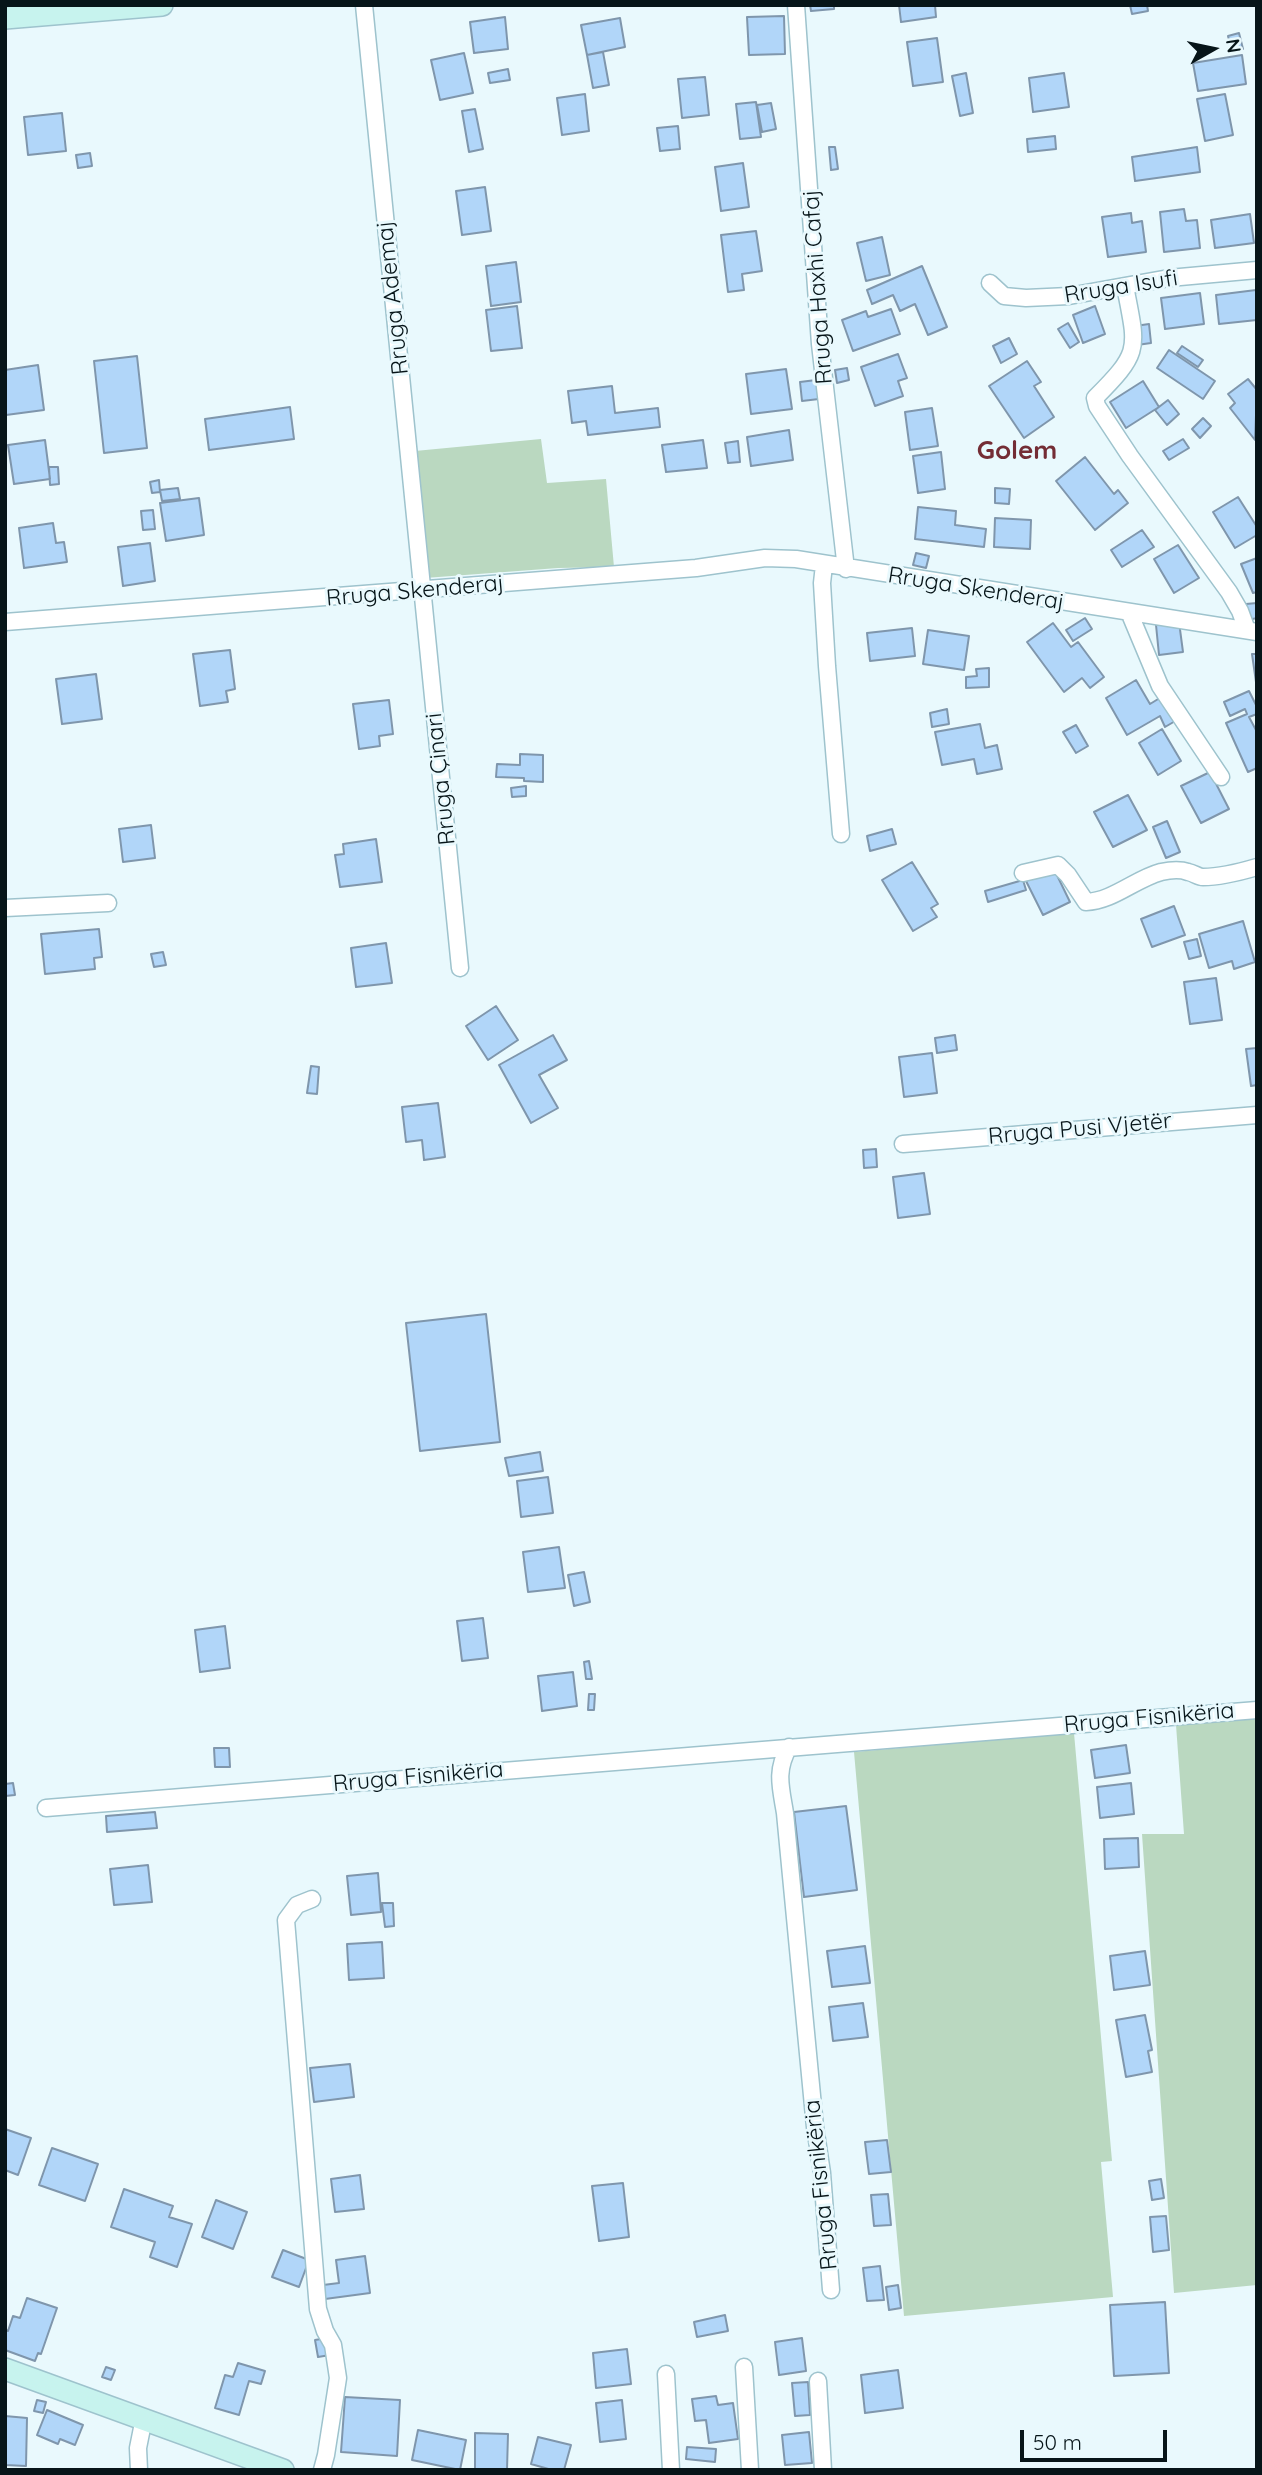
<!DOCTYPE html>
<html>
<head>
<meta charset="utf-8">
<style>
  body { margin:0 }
  #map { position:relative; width:1262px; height:2475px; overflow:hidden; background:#e9f9fd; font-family:Quicksand,sans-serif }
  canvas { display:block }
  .frame { position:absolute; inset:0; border:7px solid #071519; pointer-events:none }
  .north { position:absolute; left:1178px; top:14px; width:70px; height:70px; -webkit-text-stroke:5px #e9f9fd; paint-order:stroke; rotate:81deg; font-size:19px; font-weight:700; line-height:28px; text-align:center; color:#071519 }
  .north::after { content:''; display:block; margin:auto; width:24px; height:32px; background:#071519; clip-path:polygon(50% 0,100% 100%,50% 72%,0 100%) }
  .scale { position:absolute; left:1020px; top:2430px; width:147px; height:32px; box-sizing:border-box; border:4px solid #071519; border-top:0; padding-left:9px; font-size:21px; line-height:24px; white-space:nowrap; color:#071519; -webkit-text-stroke:5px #e9f9fd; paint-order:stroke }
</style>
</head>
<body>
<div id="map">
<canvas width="1262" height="2475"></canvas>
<div class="frame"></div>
<div class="north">N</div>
<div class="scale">50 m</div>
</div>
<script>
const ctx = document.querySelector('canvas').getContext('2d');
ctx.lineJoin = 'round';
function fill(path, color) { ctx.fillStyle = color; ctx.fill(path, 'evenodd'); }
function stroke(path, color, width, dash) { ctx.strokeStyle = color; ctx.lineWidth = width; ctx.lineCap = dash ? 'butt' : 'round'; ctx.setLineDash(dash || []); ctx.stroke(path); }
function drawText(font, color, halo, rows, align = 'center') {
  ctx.font = font + ' Quicksand,sans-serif'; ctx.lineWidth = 6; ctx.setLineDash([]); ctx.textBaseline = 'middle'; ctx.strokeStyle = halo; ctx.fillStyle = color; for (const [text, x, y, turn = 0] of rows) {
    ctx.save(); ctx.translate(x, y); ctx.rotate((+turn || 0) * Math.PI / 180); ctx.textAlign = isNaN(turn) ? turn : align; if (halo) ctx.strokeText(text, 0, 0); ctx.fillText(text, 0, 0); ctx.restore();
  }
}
fill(new Path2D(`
  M541,439l6,44 59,-4 8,88 -56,1 -133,10 -10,-127z
  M1257,1717v568l-83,8 -32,-459h42l-8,-109z
  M1074,1733l38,428 -11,1 12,135 -209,19 -50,-564z`), '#bad8c0');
const building = new Path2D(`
  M810,5h24v4l-23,2z
  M899,5h36l1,12 -35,5z
  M1130,5h17l1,6 -16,3z
  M784,16l1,38 -36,1 -2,-38z
  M505,17l3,32 -34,4 -4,-31z
  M620,18l5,29 -38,8 -6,-30z
  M1239,33l4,16 -11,3 -4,-16z
  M937,38l6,44 -30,4 -6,-44z
  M603,52l6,33 -16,3 -6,-33z
  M464,53l9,40 -33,7 -9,-40z
  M1242,55l4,29 -48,7 -5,-28z
  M508,69l2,11 -20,3 -2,-10z
  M966,73l7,40 -13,3 -8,-40z
  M1064,73l5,34 -36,5 -4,-34z
  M705,77l4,38 -27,3 -4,-39z
  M585,94l4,37 -27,4 -5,-37z
  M1225,94l8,41 -28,6 -8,-42z
  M756,102l5,35 -21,2 -4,-35z
  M771,103l5,26 -14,3 -5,-27z
  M475,109l8,40 -14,3 -7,-41z
  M62,113l4,38 -38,4 -4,-38z
  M678,126l2,23 -20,2 -3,-23z
  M1055,136l1,13 -28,3 -1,-13z
  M829,147h6l3,22 -7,1z
  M1197,147l3,25 -65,9 -3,-24z
  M90,153l2,13 -14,2 -2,-13z
  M743,163l6,44 -28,4 -6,-44z
  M485,187l6,44 -29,4 -6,-44z
  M1184,209l2,12 11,-1 3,28 -36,4 -4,-40z
  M1131,213l1,10 10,-2 4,31 -38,5 -6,-40z
  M1250,214l4,29 -39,5 -4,-28z
  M756,231l6,40 -20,3 2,16 -16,2 -7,-57z
  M882,237l8,38 -24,6 -9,-38z
  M516,262l5,40 -30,4 -5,-40z
  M922,266l25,61 -19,8 -13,-31 -15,7 -7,-16 -21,9 -5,-14z
  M1256,290l1,30 -38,4 -3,-29z
  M1200,293l4,31 -39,5 -4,-31z
  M517,306l5,42 -31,3 -5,-41z
  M1095,306l10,28 -22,9 -10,-28z
  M891,309l9,25 -47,17 -11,-31 24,-9 2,6z
  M1068,323l11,19 -9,6 -12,-19z
  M1149,324l2,19 -14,2 -2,-19z
  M1009,338l8,16 -16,9 -8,-17z
  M1182,346l21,14 -5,7 -21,-14z
  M1169,350l46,31 -12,18 -46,-31z
  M898,354l9,24 -9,3 5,15 -28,10 -14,-39z
  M137,356l10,92 -43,5 -10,-92z
  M1027,361l14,21 -7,4 20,31 -30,21 -35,-52z
  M38,365l6,45 -38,5 -1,-45z
  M847,368l2,12 -12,3 -2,-13z
  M786,369l6,40 -41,5 -5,-40z
  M1248,379l9,11 -2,50 -25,-32 5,-5 -7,-9z
  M816,380l3,19 -17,2 -2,-19z
  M1143,381l16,26 -33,21 -16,-26z
  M612,386l3,27 43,-5 2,19 -72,8 -2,-14 -14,2 -4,-32z
  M1168,400l11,14 -12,11 -12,-15z
  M290,407l4,32 -85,11 -4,-31z
  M932,408l6,38 -28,4 -5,-38z
  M1203,418l8,8 -11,12 -8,-9z
  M789,430l4,30 -42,6 -4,-29z
  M1183,439l6,9 -20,12 -6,-9z
  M45,440l5,39 -36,5 -6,-39z
  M703,440l4,28 -41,4 -4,-27z
  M738,441l2,21 -12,1 -3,-20z
  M941,452l4,37 -27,4 -5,-37z
  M1085,457l29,37 4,-4 10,13 -33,27 -39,-49z
  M49,467h9l1,17 -9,1z
  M159,480l1,12 -8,1 -2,-11z
  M178,488l2,11 -18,2 -2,-11z
  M995,488l15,1 -1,15 -14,-1z
  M1238,497l19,30v8l-22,13 -22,-36z
  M199,498l5,37 -38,6 -6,-38z
  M918,507l38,4 -1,14 31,4 -2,18 -69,-8z
  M153,510l2,19 -12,1 -2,-19z
  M995,518l36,2 -1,29 -36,-2z
  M53,523l3,20 8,-1 3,20 -43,6 -5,-40z
  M1142,530l12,17 -32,20 -11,-17z
  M150,543l5,38 -32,5 -5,-39z
  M1178,545l21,33 -25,15 -20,-34z
  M916,553l13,3 -3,12 -13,-3z
  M1257,558v34l-4,1 -12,-29z
  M1257,603v15l-9,2 -2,-16z
  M1085,618l7,11 -19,12 -7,-11z
  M1179,622l4,30 -24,3 -3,-30z
  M1053,623l18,24 7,-5 26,35 -14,11 -8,-10 -18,14 -37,-50z
  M912,628l3,28 -45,5 -3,-28z
  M928,630l41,6 -5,34 -41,-6z
  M230,650l5,39 -9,2 2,11 -28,4 -7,-52z
  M1252,654h5v35z
  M989,668v19l-23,1v-11l11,-1 -1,-7z
  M96,674l6,45 -40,5 -6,-45z
  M1136,680l14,24 13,-8 14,24 -12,7 -5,-11 -33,19 -21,-37z
  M1249,691l8,16v7l-8,3 8,15v36l-9,4 -22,-49 21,-9 -2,-5 -15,7 -6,-14z
  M389,700l4,34 -14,2 1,10 -21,3 -6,-45z
  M947,709l2,15 -17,3 -2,-14z
  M980,724l5,24 12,-3 5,24 -25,5 -3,-15 -32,6 -7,-33z
  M1076,725l12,21 -12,7 -13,-21z
  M1162,729l19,32 -23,14 -19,-32z
  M520,754l23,1v27l-19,-1v-3l-28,-1 1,-13 23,1z
  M1210,772l19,37 -28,14 -20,-37z
  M526,786v10l-14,1 -1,-9z
  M1128,795l19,35 -34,17 -19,-35z
  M1167,821l13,31 -14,6 -13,-31z
  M151,825l4,33 -32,4 -4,-33z
  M892,829l4,15 -26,7 -3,-15z
  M376,839l6,43 -42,5 -5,-32 9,-1 -1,-10z
  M912,862l26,42 -7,4 6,9 -24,14 -31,-51z
  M1053,867l17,35 -27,13 -17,-34z
  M1023,880l3,10 -38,12 -3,-11z
  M1174,906l11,29 -33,12 -11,-28z
  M1243,921l12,41 -21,7 -2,-8 -23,7 -10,-34z
  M99,929l3,28 -8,1 1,11 -50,5 -4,-40z
  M1197,939l4,17 -12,3 -5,-17z
  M386,943l6,40 -36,4 -5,-39z
  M163,952l3,13 -12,2 -3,-13z
  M1216,978l6,42 -32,4 -6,-42z
  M496,1006l22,34 -30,20 -22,-34z
  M553,1035l14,25 -28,15 19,33 -27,15 -32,-58z
  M955,1035l2,15 -20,3 -2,-15z
  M1257,1048v37l-6,1 -5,-37z
  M932,1053l5,40 -33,4 -5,-40z
  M311,1066l8,1 -2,27 -10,-1z
  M438,1103l7,54 -21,3 -2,-20 -16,2 -4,-35z
  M876,1149l1,18 -13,1 -1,-18z
  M924,1173l6,41 -32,4 -5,-41z
  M486,1314l14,128 -80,9 -14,-128z
  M540,1452l3,19 -34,5 -4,-18z
  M548,1477l5,36 -32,4 -4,-36z
  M559,1547l6,41 -37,4 -5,-40z
  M584,1572l6,30 -16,4 -6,-31z
  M483,1618l5,40 -26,3 -5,-40z
  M225,1626l5,42 -30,4 -5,-42z
  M589,1661l3,18h-6l-2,-17z
  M573,1672l4,34 -35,5 -4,-35z
  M589,1694h6l-1,16h-6z
  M1126,1745l4,28 -35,5 -4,-28z
  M214,1748h15l1,19h-15z
  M13,1783l2,12 -10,1v-12z
  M1131,1783l3,31 -34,4 -3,-31z
  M846,1806l11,84 -53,7 -10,-85z
  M155,1812l2,16 -50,4 -1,-16z
  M1138,1838l1,29 -34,2 -1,-30z
  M148,1865l4,37 -38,3 -4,-36z
  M378,1873l3,39 -30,3 -4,-39z
  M382,1903h11l1,23 -9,1z
  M382,1942l2,36 -35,2 -2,-36z
  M865,1946l5,37 -38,4 -5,-36z
  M1145,1951l5,34 -36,5 -4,-34z
  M863,2003l5,34 -35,4 -4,-34z
  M1145,2015l7,35 -4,1 4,21 -26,5 -10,-57z
  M350,2064l4,33 -40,5 -4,-34z
  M5,2129l26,9 -13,37 -13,-5z
  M887,2140l4,32 -22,2 -4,-32z
  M52,2148l46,16 -13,37 -46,-16z
  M360,2175l4,34 -29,3 -4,-33z
  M1161,2179l3,19 -12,2 -3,-19z
  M623,2183l6,54 -30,4 -7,-55z
  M124,2189l49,17 -4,11 23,7 -15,43 -27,-10 5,-15 -44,-15z
  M888,2194l3,31 -17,1 -3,-31z
  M216,2200l31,12 -14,37 -31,-12z
  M1166,2216l3,34 -16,2 -3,-35z
  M283,2250l26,10 -10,27 -27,-10z
  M365,2256l5,37 -45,6 -2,-14 16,-2 -3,-23z
  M880,2266l4,34 -17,1 -4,-33z
  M898,2285l3,23 -12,2 -3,-23z
  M27,2298l30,10 -16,46 -3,-1 -3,8 -30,-11v-20l3,1 5,-15 7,2z
  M1165,2302l4,71 -55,3 -4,-71z
  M725,2315l3,16 -31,6 -3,-15z
  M327,2338l3,17 -12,2 -3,-17z
  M802,2338l4,33 -27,4 -4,-33z
  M627,2349l4,35 -35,4 -3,-35z
  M238,2363l27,8 -4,13 -12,-3 -10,34 -24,-7 10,-33 8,2z
  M106,2367l9,3 -4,10 -9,-3z
  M898,2370l5,38 -38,5 -4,-38z
  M808,2382l2,33 -15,1 -3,-33z
  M716,2396l2,9 15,-2 5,36 -29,4 -3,-23 -11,1 -3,-22z
  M345,2397l55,3 -3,56 -56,-4z
  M37,2400l9,2 -3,11 -9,-2z
  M622,2400l4,39 -26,3 -4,-39z
  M47,2410l36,15 -8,20 -15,-6 -2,5 -21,-9z
  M5,2416l22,2 -1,48 -21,-1z
  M418,2430l48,10 -6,30 -48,-10z
  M809,2432l3,31 -27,2 -3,-30z
  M475,2433l33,1 -1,36h-32z
  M538,2437l33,8 -7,25h-12l-21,-6z
  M687,2447l29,2 -1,13 -29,-3z`);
fill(building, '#b1d6f9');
stroke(building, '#7f96ac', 2);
const street = new Path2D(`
  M364,5l96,963
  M796,5l24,339 26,225
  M990,283l14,13 22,2 43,-2 100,-18 88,-8
  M1125,286c12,63 17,65 -30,112l2,8 33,50 99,136 11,19 7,19
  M824,565l-2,18 5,83 14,168
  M1129,612l31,74 61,91
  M5,622l691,-54 69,-10 31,1 461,73
  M1023,873l35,-8 10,10 18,27c27,-1 49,-23 75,-30 9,-2 19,-3 27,0 6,1 10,5 15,5 19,0 37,-5 54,-10
  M5,908l103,-5
  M903,1144l354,-29
  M789,1747c-14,24 -8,41 -4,66l30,314 7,46 9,117
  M46,1808l1211,-98
  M312,1899l-15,6 -11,15 32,389 7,22 8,14 5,33 -12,77 -4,15
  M744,2367l6,103
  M666,2374l5,96
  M818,2381l5,89
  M139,2470l-1,-22 6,-30`);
const secondary = new Path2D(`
  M5,18l157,-13
  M5,2369l278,101`);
stroke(street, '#9ec3cd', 19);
stroke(secondary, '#9ec3cd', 24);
stroke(street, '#fff', 16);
stroke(secondary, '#c7f3ee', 21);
drawText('23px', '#071519', '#e9f9fd', [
  ["Rruga Haxhi Cafaj",818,287,-94],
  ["Rruga Isufi",1121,287,-9],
  ["Rruga Ademaj",393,298,-96],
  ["Rruga Skenderaj",976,589,9],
  ["Rruga Skenderaj",415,591,-5],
  ["Rruga Çinari",441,779,-96],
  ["Rruga Pusi Vjetër",1080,1129,-5],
  ["Rruga Fisnikëria",1149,1718,-5],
  ["Rruga Fisnikëria",418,1777,-5],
  ["Rruga Fisnikëria",821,2185,-96]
]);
drawText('bold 26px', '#742d35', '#e9f9fd', [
  ["Golem",1017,451]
]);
</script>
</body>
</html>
